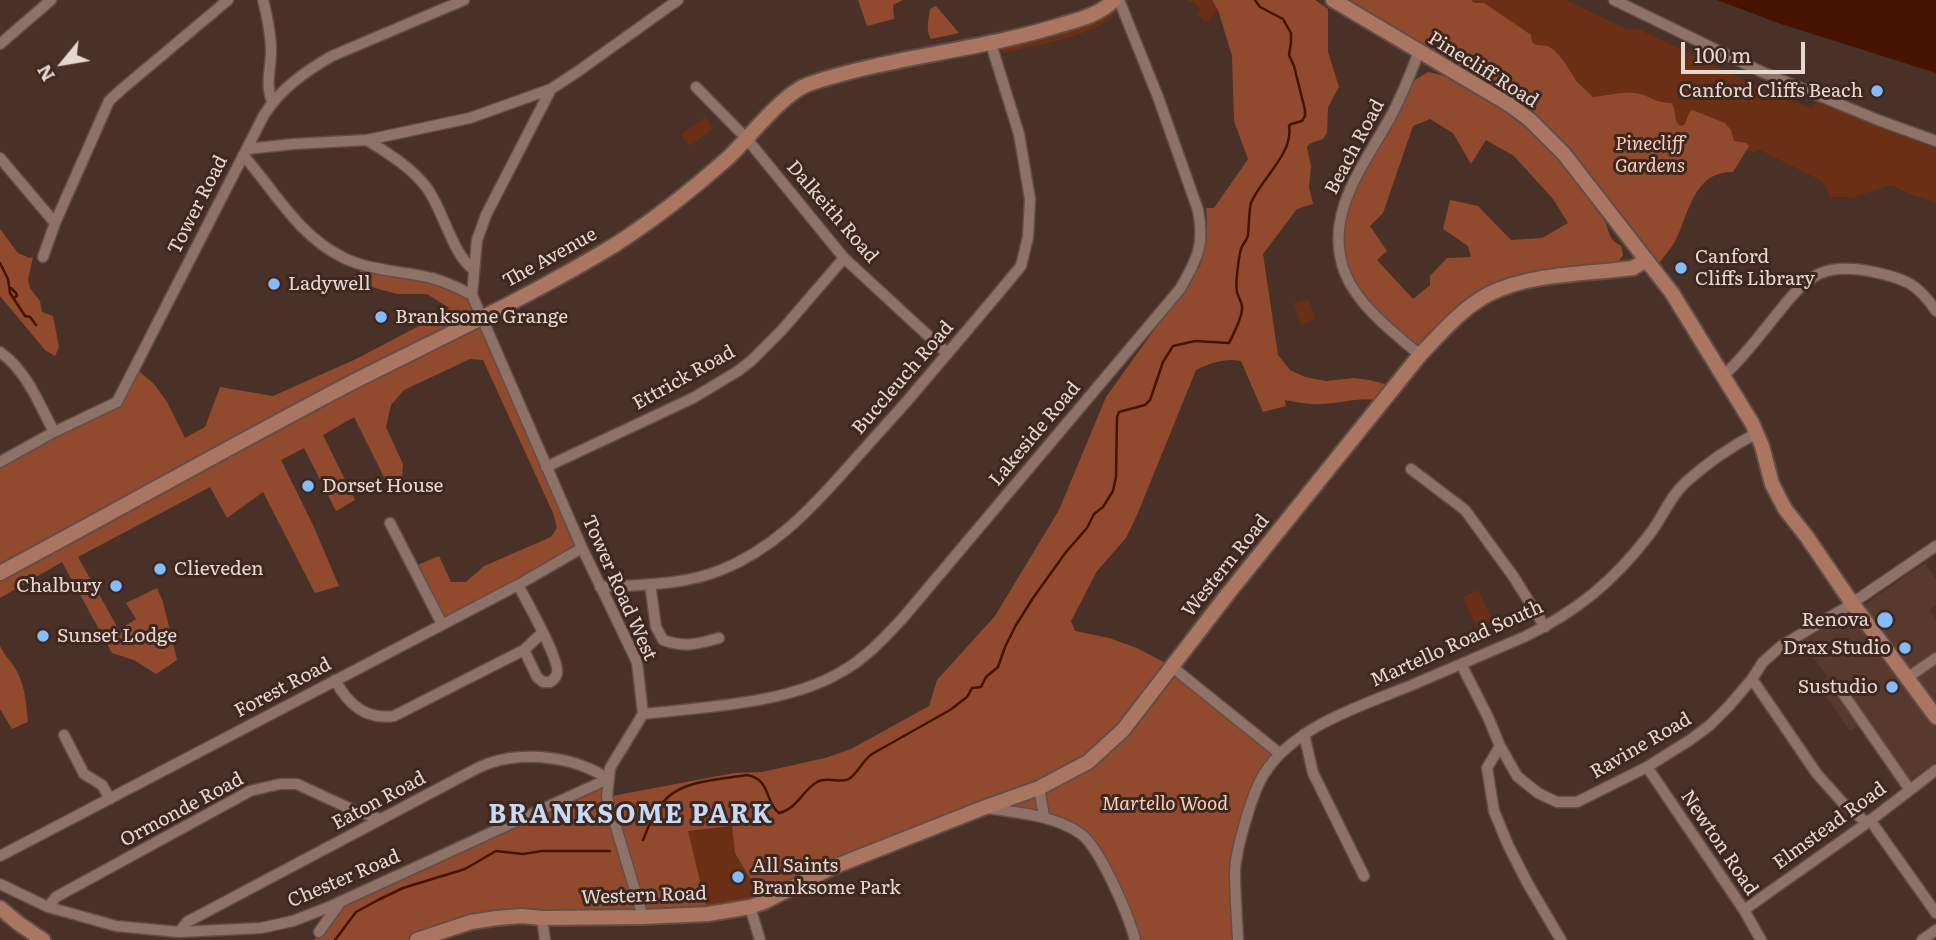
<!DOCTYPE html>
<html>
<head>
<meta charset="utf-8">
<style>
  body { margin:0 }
  #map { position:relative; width:1936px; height:940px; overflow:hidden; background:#493128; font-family:Literata,serif }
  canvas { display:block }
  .north { position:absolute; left:28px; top:28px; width:70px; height:70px; -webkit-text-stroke:5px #3e271f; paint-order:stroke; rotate:240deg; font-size:19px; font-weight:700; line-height:28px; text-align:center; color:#e7d7d1 }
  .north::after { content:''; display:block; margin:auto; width:24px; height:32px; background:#e7d7d1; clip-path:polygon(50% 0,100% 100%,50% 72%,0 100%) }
  .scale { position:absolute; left:1681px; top:42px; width:124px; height:32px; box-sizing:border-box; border:4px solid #e7d7d1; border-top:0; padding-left:9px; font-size:21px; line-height:24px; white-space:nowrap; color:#e7d7d1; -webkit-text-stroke:5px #3e271f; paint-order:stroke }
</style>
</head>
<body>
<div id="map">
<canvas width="1936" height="940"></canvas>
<div class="north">N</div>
<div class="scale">100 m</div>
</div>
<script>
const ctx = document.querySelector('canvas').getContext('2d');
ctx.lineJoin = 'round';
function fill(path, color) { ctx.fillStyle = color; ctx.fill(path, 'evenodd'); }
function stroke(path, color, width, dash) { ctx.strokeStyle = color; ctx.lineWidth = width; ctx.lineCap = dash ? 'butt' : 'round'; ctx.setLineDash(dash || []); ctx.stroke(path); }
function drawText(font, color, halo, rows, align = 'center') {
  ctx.font = font + ' Literata,serif'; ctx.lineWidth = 6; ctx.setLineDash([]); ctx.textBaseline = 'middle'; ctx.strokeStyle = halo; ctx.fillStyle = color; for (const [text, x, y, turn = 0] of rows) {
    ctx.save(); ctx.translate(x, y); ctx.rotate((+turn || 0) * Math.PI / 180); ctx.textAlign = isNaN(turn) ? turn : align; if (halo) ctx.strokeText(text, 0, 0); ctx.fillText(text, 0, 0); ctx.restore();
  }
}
fill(new Path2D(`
  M1925,563l11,16v26l-6,5 6,10v142l-28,20 -43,-61 -15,10 -32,-46 10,-8 -28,-36 61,-34z`), '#57392d');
fill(new Path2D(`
  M1187,0h25l6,10 -12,12 -9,-8 4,-5 -9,-8 -2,2z
  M1350,0h216l62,30 8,-2 133,64 43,17 4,-7 120,46v54l-26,-8 -19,-9 -37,12h-24l-8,-16 -64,-32 -3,4 -9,-4 -13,23c-36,-2 -44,37 -55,63 -4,10 -12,19 -19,28l-70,-90 -52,-58z
  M1112,12l6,1c-28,25 -79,31 -115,40l-4,-4 2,-4z
  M705,117l9,11 -24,18 -9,-11z
  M1309,299l6,20 -3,2 -11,4 -7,-22z
  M1478,590l15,31 -15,8 -15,-32z
  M732,826l3,27 29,49 -56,12 -20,-83z`), '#6b2f16');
fill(new Path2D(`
  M858,0h45l-10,5 1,14 -27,7z
  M1212,0h103l13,9v43l11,35 -11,20 -1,26 -4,6 -14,5 -2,3 4,19 -2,21 4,17 -16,5 -34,45 15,101 12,15 15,7 21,4 28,-3 15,2 20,5 -12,15c-20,-3 -38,4 -57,4 -11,1 -23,-2 -35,-4l1,6 -23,6 -22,-51c-17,-3 -30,2 -45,9l-59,145 -11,23 -29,33 -26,50 4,10 34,7 28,10 34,18 108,87 -16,22 -28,93 3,72h-103l-14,-40 -39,-65 -38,-19 -60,-8 -220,94 -29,-49 -3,-27 -44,5 20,83 -186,2 -105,24h-103l25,-37 269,-124 -1,18 127,-24 28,-1 63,-14 26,-9 78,-43 8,-26 58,-64 64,-106 47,-113 94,-131c7,-22 8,-35 6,-58h8l34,-49 -14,-38 -2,-65 -14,-46z
  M1350,0h121l3,3h10l47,32 1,7 4,3 12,1 6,4 9,10 14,22 16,15c13,-1 27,-5 40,-4 14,0 20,10 38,10 7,7 1,19 10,23l4,-2 4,-11 3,-3 33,13 6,7 3,11 12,2 3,3 -16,26c-36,-2 -44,37 -55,63 -4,10 -12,19 -19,28l-70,-90 -52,-58z
  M936,6l23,27 -28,6c-6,-8 -2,-21 -1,-30z
  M1428,72c51,8 126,74 155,115 8,12 16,25 23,37 2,5 3,11 6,15 2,3 6,5 9,7l2,9 -4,6 -5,3c-53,4 -108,5 -152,38 -16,12 -29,28 -42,43 -15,-2 -28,-19 -38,-30 -10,-11 -22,-23 -30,-37 -27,-50 11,-103 35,-145 6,-11 12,-22 18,-33 3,-6 4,-15 9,-19 4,-4 10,-6 14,-9zM1430,119l23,14 18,31 15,-24 28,16 39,43 15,24 -26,15 -31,2 -33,-34 -28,-6 -7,29 25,17 3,11 -24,1 -17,18v9l-17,14 -36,-39 10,-9 -17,-25 13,-13 30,-87z
  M0,229l18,24 11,5 4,-1 -5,23 2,8 10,13 2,11 11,4 6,31 -4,9 -10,-6 -45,-54z
  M366,265l68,14 38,16 110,253 -140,76 -29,-57 26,-11 12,26h15l18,-16 67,-29 6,-9 -4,-15 -70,-153 -13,-1 -66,31 -13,15 -5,22 17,37 -1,14 -14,7 -34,-68 -31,18 32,65 -19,11 -32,-63 -23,12 32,65 26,61 -24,7 -52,-101 -36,26 -17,-31 -132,70 41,73 17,-11 -10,-16 31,-15 6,14 14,58 -21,14 -22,-14 -22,-7 -50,-91 -62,36v-136l117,-60 18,-34 19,16 13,18 18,36 20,-11 15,-40 53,9 83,-37 84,-44 9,-7 -22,-14h-30l-47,-13z
  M0,646c4,8 8,12 13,19 12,17 13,37 15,57l-16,7 -12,-20z`), '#914a2e');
fill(new Path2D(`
  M1717,0h219v73l-155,-49z`), '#461300');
stroke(new Path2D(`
  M0,263l8,16 2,14 15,23 5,1 6,8
  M11,288l5,5 1,3 -3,2
  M643,840c6,-15 13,-32 25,-43 19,-17 55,-18 79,-22 24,4 18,28 32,38 18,-4 24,-23 38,-31 11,-6 23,2 32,-3 9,-6 14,-19 23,-25l78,-44 17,-13 5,-9 9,-1 5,-10 12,-10 7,-20 11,-22 17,-27 33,-46 21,-24 7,-14 9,-7 10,-16 3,-14 1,-60 2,-5 26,-7 5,-5 13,-38 10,-16 22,-5 34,2c4,-8 14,-27 13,-36 0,-5 -4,-10 -5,-15 -2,-8 2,-36 4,-43 2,-6 6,-8 7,-14 1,-9 1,-26 3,-32 9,-23 43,-50 38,-77l2,-2 11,-3 3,-5v-6l-11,-44 -5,-11 2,-12v-10l-8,-14 -23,-12 -5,-7
  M335,940l21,-28 22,-12 25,-12 62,-19 31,-18 27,3 19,-3h68`), '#461300', 2.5);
const street = new Path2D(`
  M263,0c4,16 8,34 8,51 0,17 -6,34 1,50
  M1614,0l148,72 116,48 58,21
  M0,44l51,-44
  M1419,52c-9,22 -17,44 -28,64 -26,48 -69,99 -46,157 13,33 49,60 75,82
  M696,87l51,52 97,119 103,95
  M367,140c22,14 44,27 60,48 16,22 26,67 46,81
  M247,149l46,-5 74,-4 103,-22 81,-29
  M243,155c32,36 55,81 101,103 27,13 59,13 88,20 14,4 27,10 40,17
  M0,158l55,65
  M43,257l12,-34 54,-122 13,-12 106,-89
  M0,352c27,19 39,52 54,80
  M1724,375c21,-19 39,-44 57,-66 29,-36 45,-47 93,-37 32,7 44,12 62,39
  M0,462l54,-30 63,-30 147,-287c16,-26 42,-44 68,-59l132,-56
  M546,467l147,-69 45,-27 13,-10 31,-31 62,-72
  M1411,469l54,41 48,66 32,51
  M390,523l52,101
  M650,584l6,43 7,13c21,8 35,4 56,-2
  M600,587c39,-2 85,-2 121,-17 50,-20 85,-56 120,-95 22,-25 45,-50 67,-75 38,-45 76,-89 113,-134l7,-29 2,-38 -11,-65 -28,-90
  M524,650l18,-17
  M1461,664l27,53 12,29 17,30 21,17 19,9h20l70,-35 43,-27 19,-14 20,-20 23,-27 11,-17 18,-16 64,-38 91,-62
  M1171,666l108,87
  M1907,678l29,-20
  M1752,679l65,95 26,29 24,20
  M335,680c13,24 30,40 59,36l130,-66 13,27 6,5h7c4,-3 6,-4 7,-9 3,-13 -31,-73 -39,-88
  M1842,692l68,98
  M643,714c62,-7 144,-10 198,-42 24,-13 43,-34 61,-53l278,-330c17,-30 25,-43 18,-79l-40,-113 -39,-97
  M1304,734l9,39 51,103
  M64,735l20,39 18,11 8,14
  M1500,746l-13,22 7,43 14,34 20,39 33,56
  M1647,767l97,143 17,30
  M1039,788l5,28
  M987,808c32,5 67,7 94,26 19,14 48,82 54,106
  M1870,820l66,93
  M0,856l518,-271 64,-37
  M0,884l48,23 68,19 63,6 82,-4 32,-7 36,-14 279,-128
  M48,907l8,-10 194,-106 30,-7h17l56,26 28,9
  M750,907l10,33
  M1744,910l123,-87 69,-53
  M643,917l-36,-120 3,-29 33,-54 -6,-52 -55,-114 -110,-253 5,-55 9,-25 65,-126 26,-17 101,-72
  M542,918l3,22
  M179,932l8,-10 283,-150c6,-3 13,-7 20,-9 37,-12 86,-6 118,16
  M319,932l20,-28
  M1238,940c-1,-23 -3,-46 -3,-69 1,-22 17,-78 29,-97 30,-48 97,-68 148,-89 37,-16 75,-32 112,-48 52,-25 90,-56 125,-102 13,-16 21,-39 37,-53 21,-19 46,-36 71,-49
  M1922,940l14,-10`);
const secondary = new Path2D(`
  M1333,0l177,105 20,15 34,34 108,139 80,130 10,23 10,38 13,25 22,28 45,66 84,114
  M0,573c118,-63 234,-129 353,-191 87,-44 176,-85 260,-136 41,-26 80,-57 116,-89 21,-20 54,-64 80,-73 80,-27 166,-33 248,-58 20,-6 41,-10 57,-26
  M0,908l18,15 25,17
  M417,940l54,-18 26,-4 25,-2 20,2 101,-1 65,-3 42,-7 14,-5 67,-34 152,-60 56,-20 49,-26 35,-32 104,-135 193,-240c21,-22 42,-47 69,-61 42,-21 99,-20 144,-26l13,-8`);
stroke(street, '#624e47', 13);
stroke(secondary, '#624e47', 18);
stroke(street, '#8e7268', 10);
stroke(secondary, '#aa7561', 14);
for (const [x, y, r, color] of [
  [1877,91,7,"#84bcfb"],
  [1681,268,7,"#84bcfb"],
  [274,284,7,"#84bcfb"],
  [381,317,7,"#84bcfb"],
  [308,486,7,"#84bcfb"],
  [160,569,7,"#84bcfb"],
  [116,586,7,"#84bcfb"],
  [1885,620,9,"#84bcfb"],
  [43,636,7,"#84bcfb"],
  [1905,648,7,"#84bcfb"],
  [1892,687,7,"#84bcfb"],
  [738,877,7,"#84bcfb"]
]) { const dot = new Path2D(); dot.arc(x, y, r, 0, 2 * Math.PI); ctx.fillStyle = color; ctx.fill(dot); stroke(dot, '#3e271f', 2.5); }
drawText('19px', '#e7d7d1', '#3e271f', [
  ["Pinecliff Road",1483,70,32],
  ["Beach Road",1355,147,-62],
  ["Tower Road",198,205,-63],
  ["Dalkeith Road",832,212,49],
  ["The Avenue",550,258,-29],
  ["Ettrick Road",684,378,-29],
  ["Buccleuch Road",903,378,-49],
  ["Lakeside Road",1035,434,-50],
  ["Western Road",1226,566,-51],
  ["Tower Road West",619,588,66],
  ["Martello Road South",1457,644,-24],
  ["Forest Road",283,688,-28],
  ["Ravine Road",1641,746,-30],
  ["Eaton Road",379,801,-28],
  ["Ormonde Road",182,810,-28],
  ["Elmstead Road",1830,826,-36],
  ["Newton Road",1719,843,56],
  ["Chester Road",344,879,-23],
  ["Western Road",644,896,-2]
]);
drawText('19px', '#e7d7d1', '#3e271f', [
  ["Canford Cliffs Beach",1863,91,"right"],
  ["Canford",1695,257],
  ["Cliffs Library",1695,279],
  ["Ladywell",288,284],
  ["Branksome Grange",395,317],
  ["Dorset House",322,486],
  ["Clieveden",174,569],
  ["Chalbury",102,586,"right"],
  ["Renova",1869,620,"right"],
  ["Sunset Lodge",57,636],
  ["Drax Studio",1891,648,"right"],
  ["Sustudio",1878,687,"right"],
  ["All Saints",752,866],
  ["Branksome Park",752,888]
], 'left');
drawText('italic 19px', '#f9cebd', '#3e271f', [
  ["Pinecliff",1650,144],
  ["Gardens",1650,166],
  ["Martello Wood",1165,804]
]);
ctx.letterSpacing = '2px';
drawText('bold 26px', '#c6dbf3', '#3e271f', [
  ["BRANKSOME PARK",631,815]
]);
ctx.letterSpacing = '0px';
</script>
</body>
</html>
